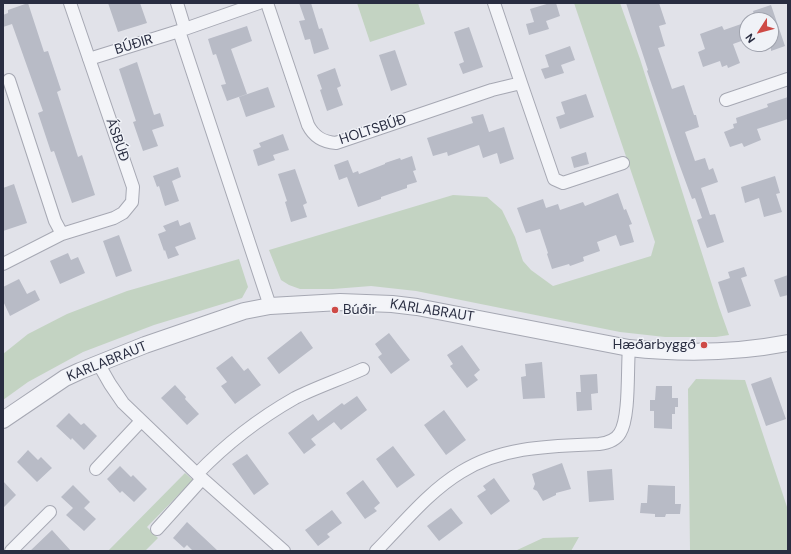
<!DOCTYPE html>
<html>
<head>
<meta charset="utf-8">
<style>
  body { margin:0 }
  #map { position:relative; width:791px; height:554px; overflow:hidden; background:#e1e2e9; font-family:"DM Sans",sans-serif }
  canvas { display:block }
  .frame { position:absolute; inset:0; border:4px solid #292d41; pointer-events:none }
  .north { position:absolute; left:739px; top:12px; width:40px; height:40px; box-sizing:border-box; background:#f0f2f7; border:1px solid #a0a3ae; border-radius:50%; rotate:234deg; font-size:11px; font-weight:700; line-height:16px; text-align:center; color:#292d41 }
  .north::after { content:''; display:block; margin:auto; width:14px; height:18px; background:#ce4a46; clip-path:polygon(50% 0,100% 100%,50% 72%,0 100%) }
</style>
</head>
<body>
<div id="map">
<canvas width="791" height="554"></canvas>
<div class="frame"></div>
<div class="north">N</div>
</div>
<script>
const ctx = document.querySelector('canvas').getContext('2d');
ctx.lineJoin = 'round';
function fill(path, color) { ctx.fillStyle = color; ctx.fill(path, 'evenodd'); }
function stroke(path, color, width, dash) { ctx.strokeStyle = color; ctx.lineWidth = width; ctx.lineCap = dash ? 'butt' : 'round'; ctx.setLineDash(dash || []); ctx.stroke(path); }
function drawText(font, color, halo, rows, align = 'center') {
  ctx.font = font + ' "DM Sans",sans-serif'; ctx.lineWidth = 3; ctx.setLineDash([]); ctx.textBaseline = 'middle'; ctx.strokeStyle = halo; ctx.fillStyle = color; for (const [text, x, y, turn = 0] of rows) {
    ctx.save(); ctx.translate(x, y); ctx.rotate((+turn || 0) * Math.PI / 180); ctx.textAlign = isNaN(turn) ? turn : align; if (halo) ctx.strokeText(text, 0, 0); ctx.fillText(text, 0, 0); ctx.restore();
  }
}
fill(new Path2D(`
  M357,3h61l7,21 -55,18z
  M574,3h46l20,56 79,248 10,28 -13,2h-51l-45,-5 -204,-41 -45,-5 -38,3h-33l-11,-4 -8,-5 -12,-30 184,-55 34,2 15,13 13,27 8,24 8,9 22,16 98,-30 4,-14z
  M239,259l9,28 -6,11 -88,27 -71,27 -55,30 -25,18v-46l25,-20 39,-20 60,-23z
  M696,379l49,1 43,130v41h-98l-2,-162z
  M185,473l8,7 -46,47 11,11 -13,13h-37z
  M579,537l-8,14h-56l28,-13z`), '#c3d3c2');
fill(new Path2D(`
  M28,3l16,49 4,-1 13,39 -4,2 21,65 4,-2 13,40 -23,8 -18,-52 -3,1 -13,-39 5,-2 -31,-87 -9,3v-12l5,-2v-3z
  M108,3h32l7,20 -29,9z
  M299,3h12l8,26 3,-1 7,21 -15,5 -4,-15 -5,1 -6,-19 6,-1z
  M550,3h6l4,13 -14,5 3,8 -20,6 -3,-11 8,-2 -4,-13z
  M626,3h33l7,21 -7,2 6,20 -7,2 14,41 12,-4 10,30h2l3,12 -14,5 10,29 10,-3 4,12 4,-2 5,14 -17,6 9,27 5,-1 9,28 -17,6 -10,-28 5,-2 -7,-20 -3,1 -14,-38 -31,-90 1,-1z
  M771,5l14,41 -14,5v-31h-15l-3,-9z
  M747,22v17l-14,5 7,19 -12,5 -1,-3 -5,2 -2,-6 -17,6 -5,-15 7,-3 -5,-15 22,-8 2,4z
  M247,26l5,15 -21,8 16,45 -20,7 -6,-16 5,-1 -10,-30 -3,1 -5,-16z
  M469,27l14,40 -20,7 -4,-10 5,-2 -10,-30z
  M570,46l5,14 -14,5 3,8 -19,6 -4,-10 8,-2 -4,-12z
  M395,50l12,35 -16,6 -12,-36z
  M137,62l17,53 6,-2 4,13 -12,4 6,16 -15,5 -10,-29 3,-1 -17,-52z
  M335,68l6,18 -4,2 6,17 -16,6 -7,-21 2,-1 -5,-14z
  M268,87l7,20 -29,10 -7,-20z
  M586,94l8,23 -34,12 -4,-12 9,-3 -4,-12z
  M788,97v22l-31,10 4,11 -17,7 -2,-4 -12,4 -6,-15 10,-4 -1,-4 4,-1 -1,-5 32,-11 -1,-3z
  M483,114l6,18 15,-5 10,32 -14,5 -3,-11 -14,5 -4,-13 -31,11 -1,-4 -14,4 -6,-18 46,-15 -2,-6z
  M283,134l6,16 -16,5 2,5 -17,6 -5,-16 8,-3 -2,-4z
  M586,152l3,12 -15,4 -3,-11z
  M412,156l4,14 -3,1 4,11 -10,3v3l-26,9v2l-23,8 -11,-30 -8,3 -5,-15 14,-5 5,13 5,-2 1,3 26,-10v-1l15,-5 1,2z
  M178,167l3,10 -9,4 7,20 -14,5 -6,-20 -2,1 -4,-11z
  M295,169l12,34 -4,2 4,12 -16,5 -6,-20 2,-1 -9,-27z
  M775,176l5,17 -4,1 6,18 -18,5 -5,-19 -14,5 -4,-16z
  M14,184l13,39 -24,8v-43z
  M618,193l6,17 2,-1 6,15 -3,1 5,17 -14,4 -4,-11 -19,7 3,9 -17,6 1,4 -14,5 -1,-2 -17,5 -5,-15 1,-1 -8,-24 -14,4 -9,-25 26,-9 3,9 12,-4 2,6 23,-8 2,4z
  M178,220l2,6 10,-4 6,17 -21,8 4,8 -11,4 -3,-9 -1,1 -6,-17 8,-3 -3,-5z
  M119,235l13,36 -16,6 -13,-36z
  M68,253l3,7 7,-3 7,16 -25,11 -10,-23z
  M744,267l3,9 -6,2 10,28 -23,7 -10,-31 12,-4 -2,-6z
  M788,275v20l-8,2 -6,-17z
  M19,279l8,15 8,-4 5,10 -30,16 -7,-15v-14z
  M301,331l12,17 -34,26 -12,-16z
  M389,333l21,27 -19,14 -13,-17 4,-3 -7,-10z
  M462,345l18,25 -6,5 4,5 -11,8 -17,-22 3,-2 -6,-9z
  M232,356l12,15 4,-3 13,17 -26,19 -14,-18 6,-4 -11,-14z
  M542,362l3,36 -22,1 -2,-22 5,-1 -1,-12z
  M597,374l1,19 -7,1 1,16 -15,1 -1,-19h5l-1,-17z
  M771,377l15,42 -20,7 -15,-42z
  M175,385l11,12 -1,2 14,15 -12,11 -26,-27z
  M656,386h16v12h6v9h-3v7h-3v15l-18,-1v-17h-4v-11h5z
  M357,396l10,14 -26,20 -7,-8 -23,17 5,6 -12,9 -16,-21 25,-19 5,7 24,-18 2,2z
  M444,410l22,30 -20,15 -22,-30z
  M69,413l12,12 3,-2 13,13 -13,14 -12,-12 -1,2 -15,-14z
  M393,446l22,29 -18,13 -21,-29z
  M28,450l10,10 3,-3 11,11 -15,14 -20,-20z
  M247,454l22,30 -15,11 -22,-31z
  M562,463l9,26 -15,4v2l-13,6 -6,-10 -4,-2 2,-5 -3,-10z
  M120,466l11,11 2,-2 14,14 -13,13 -12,-11 -2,2 -13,-14z
  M612,469l2,31 -25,2 -2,-31z
  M494,478l16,23 -19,14 -14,-19 9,-6 -3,-4z
  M363,480l17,23 -6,5 3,3 -12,8 -19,-26z
  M3,481l13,14 -13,13z
  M73,485l17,17 -6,6 12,11 -12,12 -18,-16 7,-7 -12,-11z
  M648,485l27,1v18h6l-1,10h-14l-1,3h-10v-3l-15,-1 1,-10h6z
  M451,508l12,15 -24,18 -12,-15z
  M332,510l10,13 -15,11 3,3 -12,9 -13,-16z
  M187,522l15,14 16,15h-25l-6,-6 -3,3 -11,-10z
  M52,530l19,21h-41z`), '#b8bbc6');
const minor = new Path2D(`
  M177,3l8,26
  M267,3l41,122c6,12 15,17 28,18l156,-53 29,-7 -27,-80
  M179,31l91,275
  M89,59l90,-28 80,-28
  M9,80l46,141 7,13
  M521,83l33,96 9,4 60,-20
  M726,100l62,-21
  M3,264l59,-30 52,-16 9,-5 9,-11 1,-15 -63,-184
  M98,363l12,21 13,19 74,71 87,77
  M96,469l45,-48
  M197,474c29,-30 61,-55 98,-76 22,-11 46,-19 68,-29
  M157,529l45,-50
  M11,551l39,-39
  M376,551c27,-27 52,-59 85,-79 41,-26 91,-26 138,-28 8,-1 17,-4 21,-11 10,-16 7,-64 9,-85`);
const tertiary = new Path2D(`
  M3,420l62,-42 15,-7 65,-26 99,-34 26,-5 70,-4 52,2 25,3 212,41c53,6 107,5 159,-5`);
stroke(minor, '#a6a8b3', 14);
stroke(tertiary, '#a6a8b3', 18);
stroke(minor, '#f3f4f8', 12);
stroke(tertiary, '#f3f4f8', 16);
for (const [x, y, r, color] of [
  [335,310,4,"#ce4a46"],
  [704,345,4,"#ce4a46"]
]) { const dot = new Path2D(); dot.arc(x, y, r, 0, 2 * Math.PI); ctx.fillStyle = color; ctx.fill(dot); stroke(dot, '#f0f2f7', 1.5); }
drawText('14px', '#292d41', '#f0f2f7', [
  ["BÚÐIR",134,45,-17],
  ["HOLTSBÚÐ",373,130,-18],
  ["ÁSBÚÐ",117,140,71],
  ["KARLABRAUT",432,311,9],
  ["KARLABRAUT",107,362,-22]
]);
drawText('14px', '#292d41', '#f0f2f7', [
  ["Búðir",343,310],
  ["Hæðarbyggð",696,345,"right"]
], 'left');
</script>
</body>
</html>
